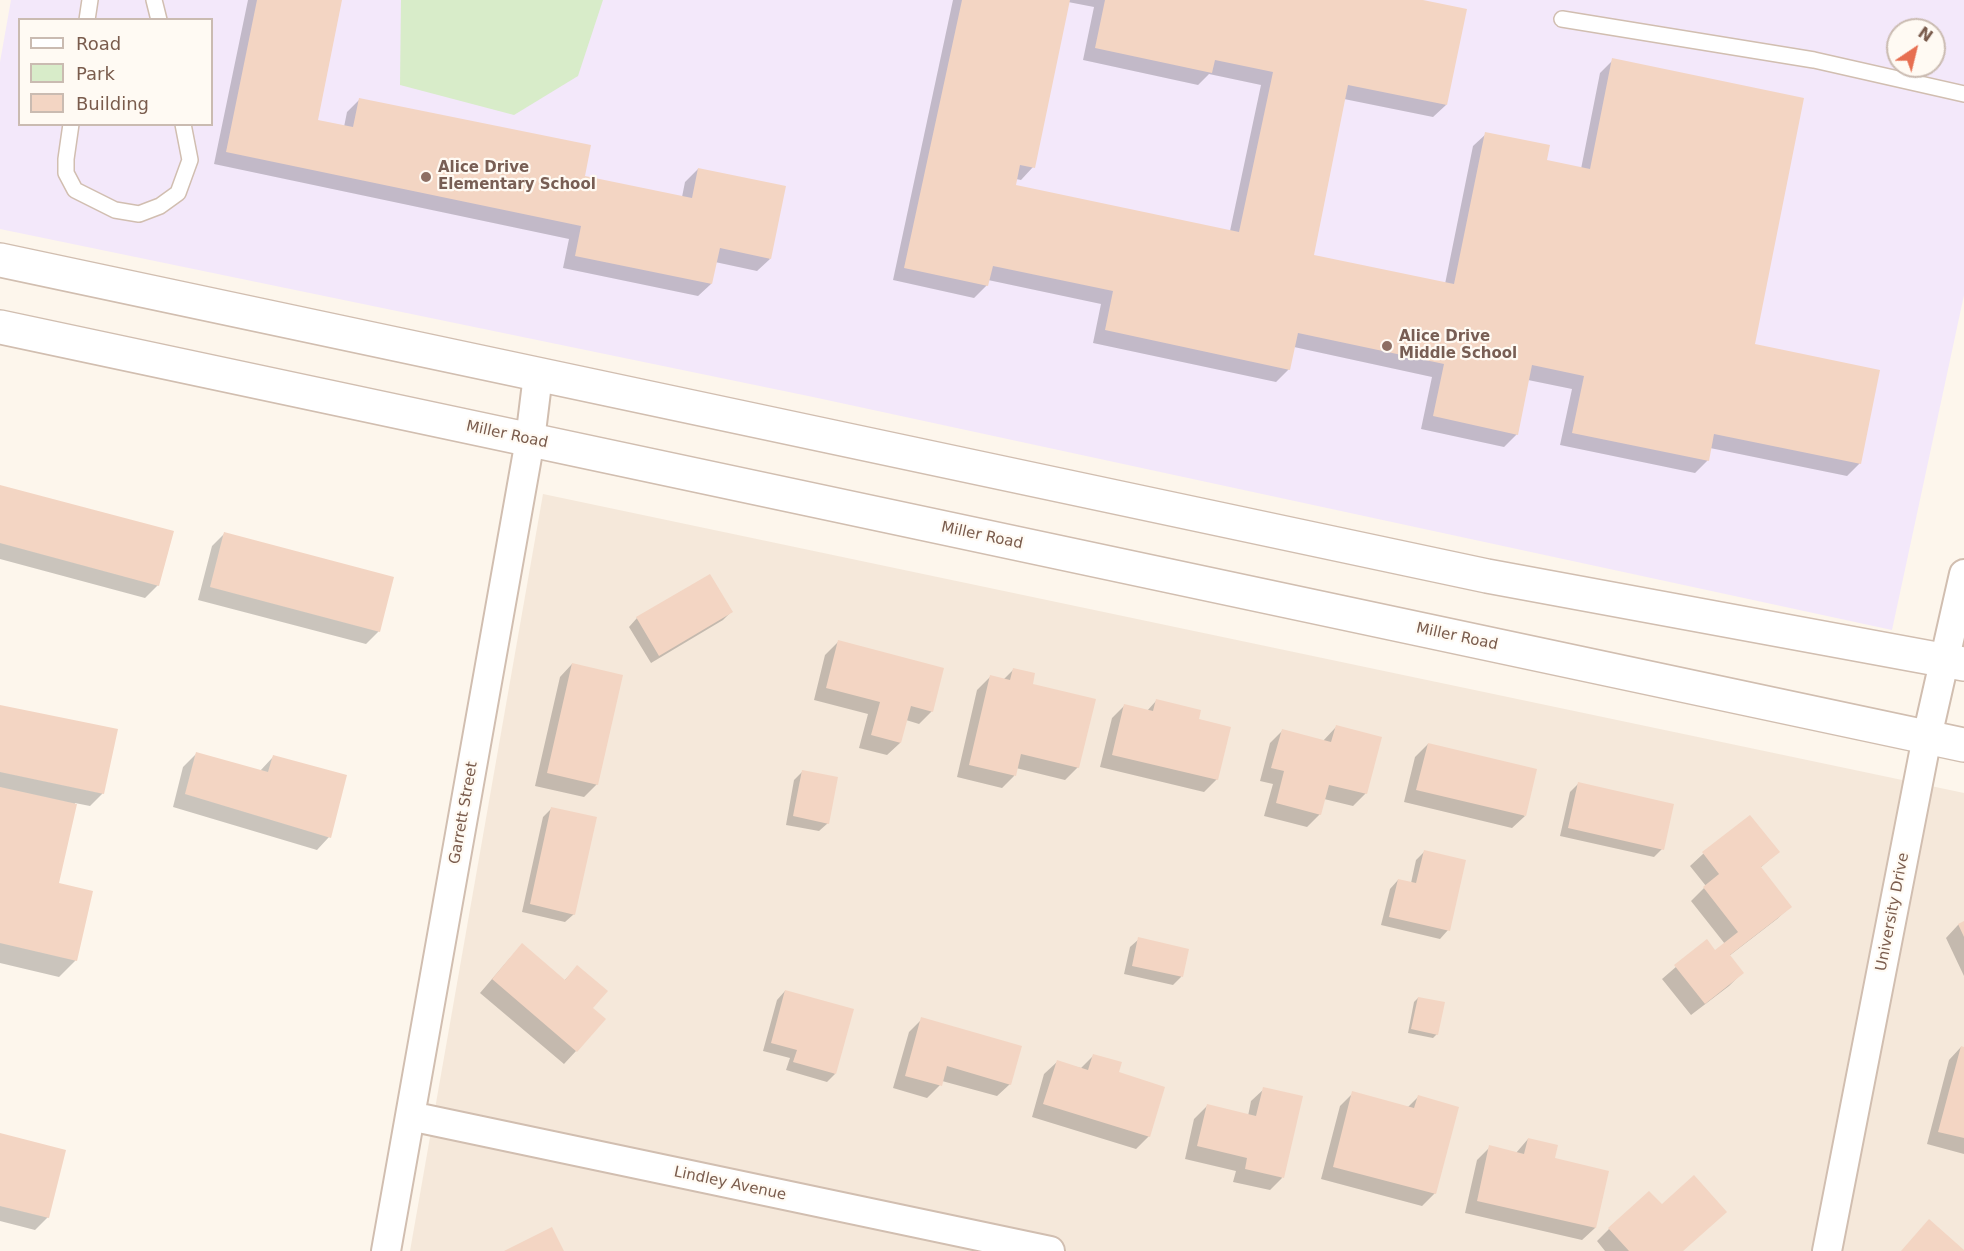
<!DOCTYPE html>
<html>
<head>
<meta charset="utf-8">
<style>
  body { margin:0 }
  #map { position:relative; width:1964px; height:1251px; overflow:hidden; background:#fdf6ec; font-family:"DejaVu Sans",sans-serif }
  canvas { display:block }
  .legend { position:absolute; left:18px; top:18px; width:195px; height:108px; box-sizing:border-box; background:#fffaf3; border:2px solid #cabbb1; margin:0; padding:8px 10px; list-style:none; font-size:18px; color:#7a5c4d }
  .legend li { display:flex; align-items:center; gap:12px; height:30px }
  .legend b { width:30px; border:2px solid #cabbb1 }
  .north { position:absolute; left:1886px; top:18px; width:60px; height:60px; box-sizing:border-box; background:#fffaf3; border:2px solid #cabbb1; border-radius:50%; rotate:35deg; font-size:16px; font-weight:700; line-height:24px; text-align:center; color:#7a5c4d }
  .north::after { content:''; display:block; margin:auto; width:21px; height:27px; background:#e76f51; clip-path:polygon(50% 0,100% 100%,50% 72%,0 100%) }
</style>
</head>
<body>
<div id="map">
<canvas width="1964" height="1251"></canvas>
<ul class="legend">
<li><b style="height:8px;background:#fff"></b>Road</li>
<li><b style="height:16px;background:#d8ecc9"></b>Park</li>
<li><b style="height:16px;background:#f3d5c3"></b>Building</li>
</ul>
<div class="north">N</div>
</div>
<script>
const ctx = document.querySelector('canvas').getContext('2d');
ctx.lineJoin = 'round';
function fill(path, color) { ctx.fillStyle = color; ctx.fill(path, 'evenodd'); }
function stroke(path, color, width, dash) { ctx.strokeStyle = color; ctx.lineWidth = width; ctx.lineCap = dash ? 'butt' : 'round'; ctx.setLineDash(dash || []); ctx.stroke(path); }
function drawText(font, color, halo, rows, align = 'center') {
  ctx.font = font + ' "DejaVu Sans",sans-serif'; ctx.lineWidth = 4.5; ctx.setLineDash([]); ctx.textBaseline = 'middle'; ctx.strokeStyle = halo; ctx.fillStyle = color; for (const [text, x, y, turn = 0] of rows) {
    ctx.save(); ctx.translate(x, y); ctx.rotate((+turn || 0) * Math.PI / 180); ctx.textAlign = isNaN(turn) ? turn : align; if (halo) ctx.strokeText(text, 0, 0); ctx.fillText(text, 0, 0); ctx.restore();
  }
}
fill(new Path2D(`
  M543,494l1421,299v458h-1554z`), '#f5e8da');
fill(new Path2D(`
  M11,0h1953v295l-72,335 -1079,-233 -813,-168v-167zM20,20h192v104h-192zM1898,30h36v36h-36z`), '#f3e8fa');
fill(new Path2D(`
  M401,0h202l-25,76 -64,39 -114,-30z`), '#d8ecc9');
fill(new Path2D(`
  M248,0h92l-24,121 28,6 3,-15 13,-13 223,78 99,20 3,-15 13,-13 72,90 -13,12 -42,-9 -4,22 -13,12 -135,-28 6,-29 -355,-75z
  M953,0h463l30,105 -13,12 -89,-18 -32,157 133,28 28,-138 13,-12 59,27 36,8 19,-96 13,-13 140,286 107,117 -13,13 -137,-28 -2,12 -13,13 -135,-28 12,-56 -44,-9 -11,54 -13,13 -83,-18 11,-52 -138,-30 -5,22 -13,13 -183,-39 8,-39 -113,-24 -1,5 -13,13 -81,-18zM1068,2l26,5 -11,53 115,25 11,-11 52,11 -31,146 -216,-45 2,-7 5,1 12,-13z
  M0,486l158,99 -13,13 -145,-39z
  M224,534l155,97 -13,13 -168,-44 14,-54z
  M731,612l-8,8 -72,43 -22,-36 8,-9z
  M838,642l94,69 -13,13 -13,-4 -6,23 -13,12 -28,-7 9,-34 -54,-14 11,-45z
  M572,664l25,120 -13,13 -49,-11 25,-109z
  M1013,670l18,15 47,82 -13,13 -49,-12 -2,8 -12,12 -45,-11 20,-87 13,-13 13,3z
  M1156,701l41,19 20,59 -13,13 -104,-25 12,-49 13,-13 22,6z
  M0,706l103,87 -13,13 -15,-3 -17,81 18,76 -17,17 -59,-14z
  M1336,727l30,66 -13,13 -29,-7 -4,15 -13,13 -43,-11 9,-32 -13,-3 10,-38 13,-13 40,11z
  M1428,744l97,72 -13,12 -108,-26 11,-45z
  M196,754l64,17 13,-14 56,80 -12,13 -144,-43 10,-40z
  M803,771l25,52 -9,8 -33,-6 8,-45z
  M1578,784l84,65 -8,8 -94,-21 10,-44z
  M552,808l22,106 -9,8 -43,-10 21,-95z
  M1750,817l28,35 -18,16 30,39 -13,12 -48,37 13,17 -13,13 -38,29 -29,-36 44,-38 9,11 10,-8 -34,-43 15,-15 -16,-20 13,-12z
  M1425,851l23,79 -8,9 -59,-14 9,-36 8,-9 13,3 5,-23z
  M1964,923v53l-18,-38 12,-13z
  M1139,939l48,11 -6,27 -8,8 -49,-11 6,-27z
  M510,958l54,23 13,-14 14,41 -15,43 -12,13 -84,-71z
  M785,991l50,83 -8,8 -41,-12 4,-12 -27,-7 14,-51z
  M1418,998l19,36 -4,4 -25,-5 6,-31z
  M922,1019l88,65 -13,12 -55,-15 -2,4 -13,13 -34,-10 16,-56z
  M1961,1047l3,1v106l-37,-10 22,-84z
  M1094,1055l23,18 32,63 -13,13 -104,-32 12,-43 13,-12 24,6z
  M1264,1089l18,89 -12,12 -37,-8 3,-11 -51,-12 9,-40 13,-13 41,10 3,-15z
  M1353,1093l55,14 10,-10 17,96 -13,13 -101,-27 19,-73z
  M0,1134l48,83 -13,13 -35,-9z
  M1528,1139l25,20 55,13 -13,56 -13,12 -117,-27 12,-53 13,-13 26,6z
  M1662,1206l20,45h-77l-8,-10 12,-12z`), '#0003');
fill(new Path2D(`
  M257,0h85l-24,120 35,7 6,-29 232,47 -6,31 107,22 6,-30 88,18 -15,73 -51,-11 -8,36 -137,-28 6,-30 -355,-74z
  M962,0h108l-35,168 -15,-3 -4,20 223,47 34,-160 -58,-12 -3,13 -117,-25 10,-48h318l44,9 -20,96 -99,-20 -34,170 140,29 31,-152 65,13 -3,15 43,9 22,-111 192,40 -49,246 125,26 -19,94 -147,-30 -5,27 -137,-28 12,-57 -52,-11 -14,70 -85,-19 11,-52 -146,-31 -8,37 -185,-40 8,-39 -120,-25 -5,20 -84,-18z
  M0,485l174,46 -15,55 -159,-43z
  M224,532l170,45 -14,55 -170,-45z
  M710,574l23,38 -74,44 -23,-39z
  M838,640l106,28 -11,44 -22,-6 -10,37 -30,-8 9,-33 -54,-14z
  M572,663l51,12 -25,110 -51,-12z
  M1013,668l22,5 -2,11 63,15 -17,69 -58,-14 -5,22 -47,-11 21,-90 20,5z
  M1156,699l45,11 -2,9 32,8 -13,53 -106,-25 12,-51 29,7z
  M0,705l118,24 -14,65 -104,-22z
  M1336,725l46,12 -15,57 -38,-9 -8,30 -45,-12 8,-32 -13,-3 11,-39 49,13z
  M1428,743l109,26 -11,47 -110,-26z
  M196,752l72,20 5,-17 74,20 -16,63 -146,-44z
  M802,770l36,7 -9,47 -36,-8z
  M1578,782l96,22 -10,46 -96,-22z
  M0,787l77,17 -18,79 34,8 -16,70 -77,-18z
  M551,807l46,10 -22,98 -45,-11z
  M1750,815l30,37 -19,15 31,40 -62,48 14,18 -39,31 -31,-39 33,-26 8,11 23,-18 -35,-45 16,-13 -17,-22z
  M1424,850l42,10 -16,71 -61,-14 9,-38 18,4z
  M1964,921v16l-6,-13z
  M1138,937l51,12 -6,28 -51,-11z
  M522,943l43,37 12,-15 31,26 -15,17 13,11 -29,33 -85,-73z
  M785,990l69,19 -18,65 -43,-12 4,-12 -26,-7z
  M1418,997l27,5 -7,33 -27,-6z
  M921,1017l101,29 -11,39 -64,-19 -5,20 -37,-10z
  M1961,1046l3,1v91l-26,-6z
  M1093,1054l29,8 -3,10 46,15 -15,50 -107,-33 14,-44 31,10z
  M1263,1087l40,9 -19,82 -39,-9 2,-11 -50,-12 10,-42 49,12z
  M1352,1091l62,17 4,-13 41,12 -23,87 -103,-27z
  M0,1133l66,17 -17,68 -49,-12z
  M1528,1138l30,7 -3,13 54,13 -13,57 -119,-27 12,-56 35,9z
  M1694,1175l33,37 -44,39h-54l-21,-23 41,-37 13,13z
  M1929,1219l35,31v1h-63z
  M552,1227l12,24h-60z`), '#f3d5c3');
const service = new Path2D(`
  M154,0l5,20
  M1562,19l252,41 150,34
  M87,20l3,-20
  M71,124l-5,35v14l9,17 40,20 24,4 21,-8 18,-13 12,-33 -7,-36`);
const minor = new Path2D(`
  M410,1116l640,135
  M386,1251l144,-811 8,-65
  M1827,1251l100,-514 37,-163`);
const tertiary = new Path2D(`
  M0,260l1487,316 477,88
  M0,327l1964,418`);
stroke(service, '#d1beb0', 18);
stroke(minor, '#d1beb0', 32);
stroke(tertiary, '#d1beb0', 36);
stroke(service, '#fff', 15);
stroke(minor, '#fff', 28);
stroke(tertiary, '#fff', 33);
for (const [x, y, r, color] of [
  [426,177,6,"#8d6e63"],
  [1387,346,6,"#8d6e63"]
]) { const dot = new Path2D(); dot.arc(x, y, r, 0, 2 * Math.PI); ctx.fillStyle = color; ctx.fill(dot); stroke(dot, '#fffaf3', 2); }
drawText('bold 15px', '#785e54', '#fffaf3', [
  ["Alice Drive",438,168],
  ["Elementary School",438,185],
  ["Alice Drive",1399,337],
  ["Middle School",1399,354]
], 'left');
drawText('15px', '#7a5c4d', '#fffaf3', [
  ["Miller Road",507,435,12],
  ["Miller Road",982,536,12],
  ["Miller Road",1457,637,12],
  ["Garrett Street",464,813,-80],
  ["University Drive",1893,912,-79],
  ["Lindley Avenue",730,1184,12]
]);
</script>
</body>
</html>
